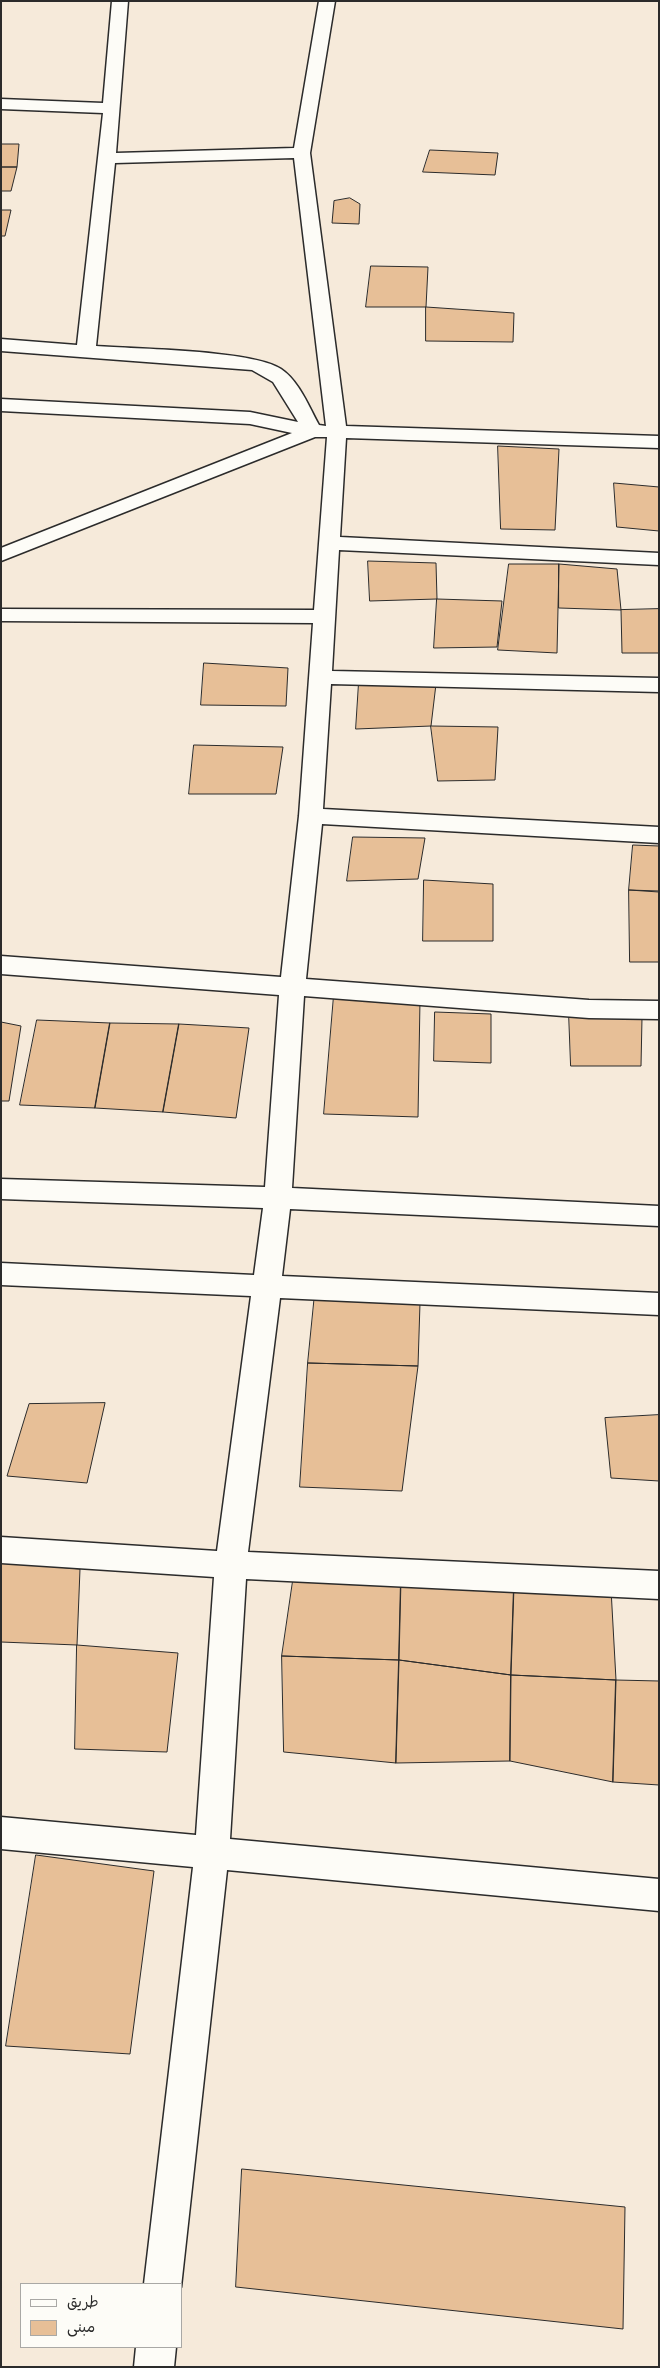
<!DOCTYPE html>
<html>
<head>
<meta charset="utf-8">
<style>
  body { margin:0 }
  #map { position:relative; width:660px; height:2368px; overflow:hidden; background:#f6eada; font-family:Mali,"Playpen Sans Arabic",sans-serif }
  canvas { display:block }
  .frame { position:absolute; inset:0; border:2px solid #2b2b2b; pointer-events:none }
  .legend { position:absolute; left:20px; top:2283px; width:162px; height:65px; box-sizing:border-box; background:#fdfcf7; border:1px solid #a9a8a5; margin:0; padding:6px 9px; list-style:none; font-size:15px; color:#2b2b2b }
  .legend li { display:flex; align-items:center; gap:10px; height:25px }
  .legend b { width:25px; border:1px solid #a9a8a5 }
</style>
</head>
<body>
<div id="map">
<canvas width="660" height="2368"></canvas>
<div class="frame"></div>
<ul class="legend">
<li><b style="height:6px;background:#fdfcf7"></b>طريق</li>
<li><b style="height:14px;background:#e7bf97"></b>مبنى</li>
</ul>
</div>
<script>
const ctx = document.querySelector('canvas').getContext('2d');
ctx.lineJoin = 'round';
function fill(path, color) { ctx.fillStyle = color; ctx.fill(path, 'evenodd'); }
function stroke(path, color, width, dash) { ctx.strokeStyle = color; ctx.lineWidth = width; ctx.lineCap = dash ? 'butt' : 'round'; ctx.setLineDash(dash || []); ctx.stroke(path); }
const building = new Path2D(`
  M1,144h18l-2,23h-16z
  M430,150l68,3 -3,22 -72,-3z
  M1,167h16l-6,24h-10z
  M350,198l10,6 -1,20 -27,-1 2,-22z
  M1,210h10l-6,26h-4z
  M371,266l57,1 -2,40h-60z
  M426,307l88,6 -1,29 -87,-1z
  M498,446l61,3 -4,81 -54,-1z
  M614,483l45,4v44l-42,-4z
  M368,561l68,2 1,36 -67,2z
  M509,564h50l-2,89 -59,-3z
  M559,564l58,5 4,41 -62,-2z
  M437,599l65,2 -5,46 -63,1z
  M659,609v44h-37l-1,-43z
  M204,663l84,5 -2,38 -85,-1z
  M359,682l77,2 -5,42 -75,3z
  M431,726l67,1 -3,53 -57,1z
  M194,745l89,2 -7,47h-87z
  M353,837l72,1 -7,41 -71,2z
  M633,845l26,1v45l-30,-1z
  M424,880l69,4v57h-70z
  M629,890l30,2v70h-29z
  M334,995l86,5 -2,117 -94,-3z
  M435,1012l56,2v49l-57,-2z
  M569,1014l73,4 -1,48h-70z
  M37,1020l73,3 -15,85 -75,-3z
  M1,1022l20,4 -12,75h-8z
  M110,1023l69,1 -16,88 -68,-4z
  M179,1024l70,4 -13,90 -73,-6z
  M315,1293l105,10 -2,63 -110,-3z
  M308,1363l110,3 -16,125 -102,-4z
  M105,1403l-18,80 -80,-7 22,-72z
  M659,1415v66l-48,-3 -6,-60z
  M1,1562l79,7 -3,76 -76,-3z
  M294,1574l107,5 -2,81 -117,-4z
  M401,1579l113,7 -3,89 -112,-15z
  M514,1586l97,3 5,91 -105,-5z
  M77,1645l101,8 -11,99 -92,-3z
  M282,1656l117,4 -3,103 -112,-11z
  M399,1660l112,15 -1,86 -114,2z
  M511,1675l105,5 -3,102 -103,-21z
  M616,1680l43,1v104l-46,-3z
  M36,1855l118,16 -24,183 -124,-8z
  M242,2169l383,38 -2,122 -387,-42z`);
fill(building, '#e7bf97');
stroke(building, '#2b2b2b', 1);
const minor = new Path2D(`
  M112,1h16l-12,152 178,-5 25,-147h16l-25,152 36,273 313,10v12l-313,-10 -6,99 319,16v12l-320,-15 -7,121 327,7v14l-328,-8 -8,125 336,18v16l-337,-19 -16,155 283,21 70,1v18l-70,-1 -285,-22 -12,192 367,18v20l-369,-17 -8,67 377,17v22l-379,-17 -32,254 411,19v28l-413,-20 -16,260 429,40v32l-432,-41 -46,417v-3h-37l49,-417 -192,-18v-32l195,18 18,-258 -213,-14v-26l216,14 34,-255 -250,-11v-22l253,12 9,-67 -262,-9v-20l264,8 14,-192 -278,-21v-18l280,21 18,-161 14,-193 -312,-2v-12l313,1 13,-173h-12l-314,124v-13l291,-115 -42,-9 -249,-13v-12l249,13 48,10 -25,-40 -21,-12 -251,-19v-12l76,6 26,-232 -102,-4v-10l102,4zM294,158l32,268 -7,-1c-10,-18 -20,-44 -38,-56 -28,-19 -147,-20 -185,-23l19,-183z
  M136,2347h40l-2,20h-40z`);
stroke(minor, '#2b2b2b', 3);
fill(minor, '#fdfcf7');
</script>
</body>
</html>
